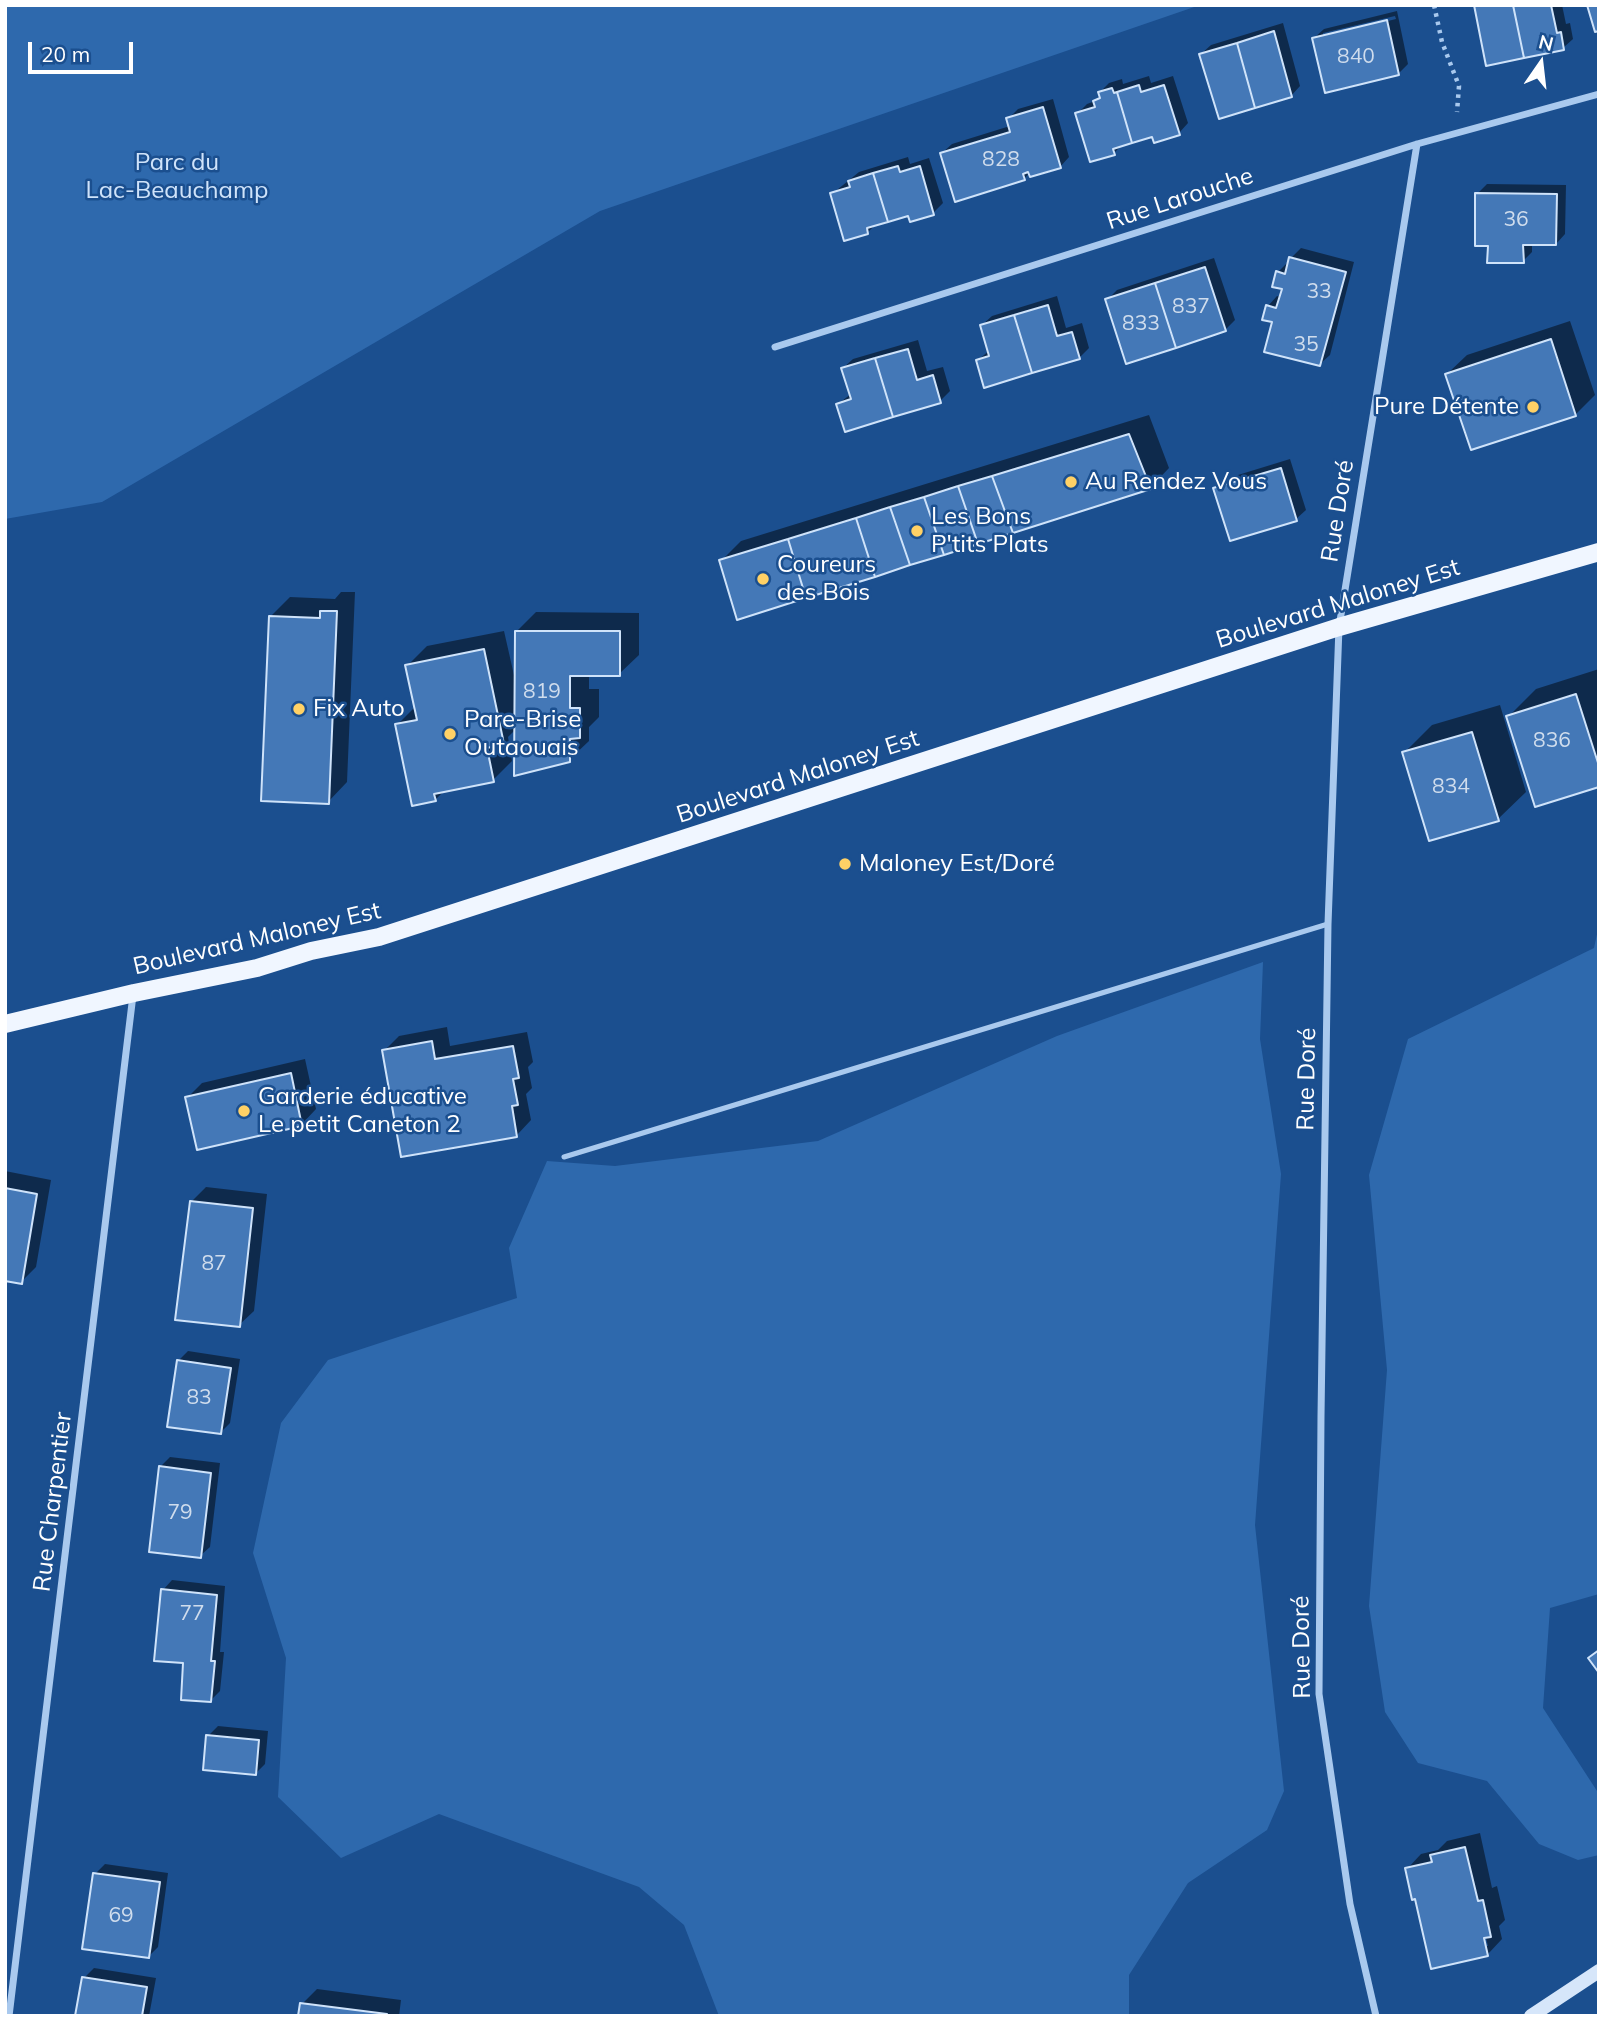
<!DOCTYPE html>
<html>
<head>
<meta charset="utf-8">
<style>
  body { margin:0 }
  #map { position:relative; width:1604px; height:2021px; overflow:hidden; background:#1b4f8f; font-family:Mulish,sans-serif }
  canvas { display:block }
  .frame { position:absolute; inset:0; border:7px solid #fff; pointer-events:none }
  .north { position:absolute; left:1506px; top:28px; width:70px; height:70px; -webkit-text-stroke:5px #1b4f8f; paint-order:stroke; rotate:14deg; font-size:19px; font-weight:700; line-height:28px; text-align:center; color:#fff }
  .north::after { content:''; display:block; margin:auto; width:24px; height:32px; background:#fff; clip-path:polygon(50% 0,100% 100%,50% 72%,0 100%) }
  .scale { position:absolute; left:28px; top:42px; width:105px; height:32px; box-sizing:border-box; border:4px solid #fff; border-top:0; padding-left:9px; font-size:21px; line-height:24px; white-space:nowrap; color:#fff; -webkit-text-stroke:5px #1b4f8f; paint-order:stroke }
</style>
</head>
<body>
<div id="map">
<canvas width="1604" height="2021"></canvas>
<div class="frame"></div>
<div class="north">N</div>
<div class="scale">20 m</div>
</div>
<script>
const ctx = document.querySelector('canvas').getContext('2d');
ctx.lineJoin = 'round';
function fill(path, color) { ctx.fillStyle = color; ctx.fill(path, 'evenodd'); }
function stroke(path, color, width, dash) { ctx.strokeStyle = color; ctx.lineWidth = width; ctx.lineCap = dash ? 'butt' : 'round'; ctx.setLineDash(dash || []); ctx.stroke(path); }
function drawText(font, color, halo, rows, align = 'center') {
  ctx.font = font + ' Mulish,sans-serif'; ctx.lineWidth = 5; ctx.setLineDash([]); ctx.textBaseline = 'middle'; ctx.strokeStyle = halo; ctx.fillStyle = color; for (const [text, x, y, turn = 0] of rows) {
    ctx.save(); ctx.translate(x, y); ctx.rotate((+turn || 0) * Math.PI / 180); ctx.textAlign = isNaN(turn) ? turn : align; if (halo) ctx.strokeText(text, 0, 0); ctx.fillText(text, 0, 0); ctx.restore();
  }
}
fill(new Path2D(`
  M5,5h1195l-600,206 -498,291 -97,17z
  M1599,925v669l-49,14 -7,100 56,86v61l-21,5 -39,-16 -52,-63 -69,-18 -33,-51 -16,-106 18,-236 -18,-195 39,-136 186,-91z
  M1263,962l-3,77 21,135 -26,351 29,266 -17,39 -79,53 -59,92v41h-410l-35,-91 -45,-38 -200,-73 -98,44 -63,-61 8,-139 -33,-105 28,-130 47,-63 189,-62 -8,-50 38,-87 68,5 203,-25 239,-105z`), '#2e69ad');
fill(new Path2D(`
  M1476,5h86l4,19 4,-1 3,16 -10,9z
  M1397,11l11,53 -10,10 -84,-36 10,-9zM1395,16l1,3 -73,18v-4z
  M1283,23l17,63 -9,10 -90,-42 10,-9z
  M1149,76l2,7 22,-7 15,47 -9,10 -25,2 -32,10 -8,8 -37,-39 10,-10 8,-3 6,-5 -1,-4 9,-9 13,-4 1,5z
  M1053,99l16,58 -9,10 -30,5 -6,7 -82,-26 10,-9 58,-18 -2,-7 10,-10z
  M908,157l2,7 19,-6 14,45 -10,10 -22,7 -2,-6 -32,9 -10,10 -35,-39 27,-22z
  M1487,184l79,1 -1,49 -9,10 -24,-1v9l-9,9 -34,-17 -12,-50z
  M1301,248l53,14 -24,93 -10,9 -46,-43 -6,-15 9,-10 4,1 3,-9 -6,-16 10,-10 2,1 1,-5z
  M1214,258l21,62 -10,10 -118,-30 10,-10z
  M1057,296l9,32 16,-5 7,25 -10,10 -101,2 12,-10 -8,-25 10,-9z
  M1570,321l25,74 -20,20 -128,-41 20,-19z
  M918,340l9,31 16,-4 7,24 -10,10 -94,28 -8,-25 13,-10 -8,-26 10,-9z
  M1149,415l20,53 -19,20 -429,73 20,-20z
  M1290,459l16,51 -10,9 -81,-30 10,-10z
  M341,592h14l-8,190 -19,20 -57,-186 19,-19 45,2z
  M536,612l103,1v42l-20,19h-30v15h10v28l-10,10v14l-20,19 -53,-31 -8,8 4,24 -19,19 -48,10 -10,10 -38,-75 19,-19 -9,-40 20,-20 77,-15 12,53v-52z
  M1599,669v116l-91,-68 28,-28z
  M1500,705l26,87 -28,27 -94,-66 28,-28z
  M447,1027l3,19 77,-14 6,30 -5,5 4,21 -6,6 5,26 -14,15 -133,-84 15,-15z
  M305,1059l11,50 -14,15 -115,-26 15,-15z
  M5,1171l46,9 -15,87 -15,15 -16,-3z
  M206,1187l61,7 -13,117 -15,14 -48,-123z
  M188,1351l52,8 -10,64 -9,9 -43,-71z
  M170,1457l50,6 -10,84 -10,9 -40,-89z
  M172,1580l53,6 -5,66h4l-4,39 -10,10 -25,-39 -22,-72z
  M218,1726l50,5 -3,33 -9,9 -48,-37z
  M1480,1833l12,55 5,-2 8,34 -6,6 3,13 -14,15 -72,-57 -9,-28 14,-15 17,-4 9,-9zM1484,1929l4,17h-4l-3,-16z
  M105,1864l63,9 -10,74 -10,10 -53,-83z
  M94,1968l62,10 -7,38h-72l7,-38z
  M317,1989l84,11 -2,16h-99l2,-12z
  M497,2014l31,2h-32z`), '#0007');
const building = new Path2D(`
  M1474,5h39l11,53 -38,8z
  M1513,5h38l6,28 4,-1 3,18 -40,8z
  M1587,5h12v26l-4,1z
  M1387,20l12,55 -74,18 -13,-55z
  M1274,31l18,66 -37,11 -18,-65z
  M1237,43l18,65 -36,11 -20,-65z
  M1139,85l2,7 23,-7 16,50 -26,8 -2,-6 -20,6 -15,-51z
  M1112,88l2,5 3,-1 15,51 -19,6 2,6 -25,7 -15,-49 20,-6 -2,-6 7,-3 -2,-6z
  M1043,107l18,61 -31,9 -2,-5 -5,2 2,6 -70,22 -15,-49 70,-21 -4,-14z
  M898,166l2,6 20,-6 14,49 -24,7 -2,-6 -20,6 -15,-49z
  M873,173l15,49 -21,6 1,6 -24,7 -14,-48 20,-6 -2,-6z
  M1475,193l82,1 -1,51h-33l1,18h-37l1,-17h-13z
  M1289,257l57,15 -26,94 -56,-14 8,-30 -10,-2 4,-15 10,3 6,-19 -10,-2 4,-16 9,3z
  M1205,267l21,64 -50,17 -21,-65z
  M1155,283l21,65 -50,16 -21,-65z
  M1048,305l9,31 15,-4 8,27 -48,14 -18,-58z
  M1014,315l18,58 -48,15 -8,-28 13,-4 -9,-31z
  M1551,339l25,77 -105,34 -26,-76z
  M908,349l9,31 16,-5 8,28 -48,14 -18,-59z
  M875,358l18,59 -48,15 -9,-28 15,-5 -10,-31z
  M1129,434l22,55 -138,44 -21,-57z
  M1281,468l16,53 -67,20 -17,-53z
  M992,476l21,57 -35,11 -20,-58z
  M958,486l20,58 -34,11 -20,-58z
  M924,497l20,58 -34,10 -20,-58z
  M890,507l20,58 -35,12 -19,-59z
  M856,518l19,59 -69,21 -18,-59z
  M788,539l18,59 -69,22 -18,-60z
  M320,611h17l-8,193 -68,-3 8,-185 51,2z
  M515,631h105v45h-50v32h10v30l-10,1v23l-56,14z
  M484,649l20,95 -17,4 7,34 -60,12 2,7 -24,5 -17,-82 22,-4 -12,-55z
  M1576,694l23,72v21l-64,20 -29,-91z
  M1472,732l27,89 -70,20 -27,-89z
  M432,1041l3,18 78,-13 6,32 -6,1 5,26 -6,1 5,31 -116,20 -19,-107z
  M291,1073l11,53 -105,24 -12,-53z
  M5,1188l32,6 -15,90 -17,-3z
  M190,1201l63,7 -13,119 -65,-7z
  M177,1360l54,8 -10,66 -54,-7z
  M159,1466l52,7 -10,85 -52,-6z
  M161,1589l56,6 -6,66h4l-4,41 -30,-2 2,-37 -29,-2z
  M1599,1650v23l-11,-15z
  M206,1735l53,5 -3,35 -53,-5z
  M1465,1847l13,54 5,-1 8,37 -7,1 4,18 -57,13 -16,-70 -3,1 -7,-32 27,-6 -2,-7z
  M93,1873l67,9 -11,76 -67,-9z
  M82,1977l65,10 -5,29h-67z
  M300,2003l87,11v2h-89z`);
fill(building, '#4478b7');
stroke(building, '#cfe3fa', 2);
stroke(new Path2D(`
  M1434,5l8,37 17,44 -2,26`), '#a9c9ee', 4.5, [3.5, 5]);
stroke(new Path2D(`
  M564,1157l764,-233`), '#a9c9ee', 5);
stroke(new Path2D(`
  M775,347l642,-203 182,-50
  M9,2016l124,-1021
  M1376,2016l-26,-112 -31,-210 2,-278 7,-492 11,-297 78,-483`), '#a9c9ee', 7);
stroke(new Path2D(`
  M1531,2016l68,-45`), '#d6e6fa', 14);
stroke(new Path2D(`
  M5,1024l129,-31 123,-25 54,-17 68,-14 960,-310 260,-75`), '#f0f6ff', 18);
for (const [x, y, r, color] of [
  [1533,407,7,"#ffd166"],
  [1071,482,7,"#ffd166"],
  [917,531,7,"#ffd166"],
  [763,579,7,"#ffd166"],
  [299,709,7,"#ffd166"],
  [450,734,7,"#ffd166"],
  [845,864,7,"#ffd166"],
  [244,1111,7,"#ffd166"]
]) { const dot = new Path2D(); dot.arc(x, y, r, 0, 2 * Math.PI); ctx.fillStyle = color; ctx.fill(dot); stroke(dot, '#1b4f8f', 2.5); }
drawText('21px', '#d0dded', null, [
  ["840",1356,57],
  ["828",1001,160],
  ["36",1516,220],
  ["33",1319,292],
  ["837",1191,307],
  ["833",1141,324],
  ["35",1306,345],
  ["819",542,692],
  ["836",1552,741],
  ["834",1451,787],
  ["87",214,1264],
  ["83",199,1398],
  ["79",180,1513],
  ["77",192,1614],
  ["69",121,1916]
]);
drawText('24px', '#cfe3fa', '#1b4f8f', [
  ["Parc du",177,163],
  ["Lac-Beauchamp",177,191]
]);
drawText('24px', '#fff', '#1b4f8f', [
  ["Rue Larouche",1180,199,-18],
  ["Rue Doré",1338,511,-81],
  ["Boulevard Maloney Est",1338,604,-17],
  ["Boulevard Maloney Est",798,777,-18],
  ["Boulevard Maloney Est",257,939,-13],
  ["Rue Doré",1307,1079,-89],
  ["Rue Charpentier",53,1502,-83],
  ["Rue Doré",1302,1647,-91]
]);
drawText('24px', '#fff', '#1b4f8f', [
  ["Pure Détente",1519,407,"right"],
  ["Au Rendez Vous",1085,482],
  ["Les Bons",931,517],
  ["P'tits Plats",931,545],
  ["Coureurs",777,565],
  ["des Bois",777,593],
  ["Fix Auto",313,709],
  ["Pare-Brise",464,720],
  ["Outaouais",464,748],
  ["Maloney Est/Doré",859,864],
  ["Garderie éducative",258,1097],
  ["Le petit Caneton 2",258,1125]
], 'left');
</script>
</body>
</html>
